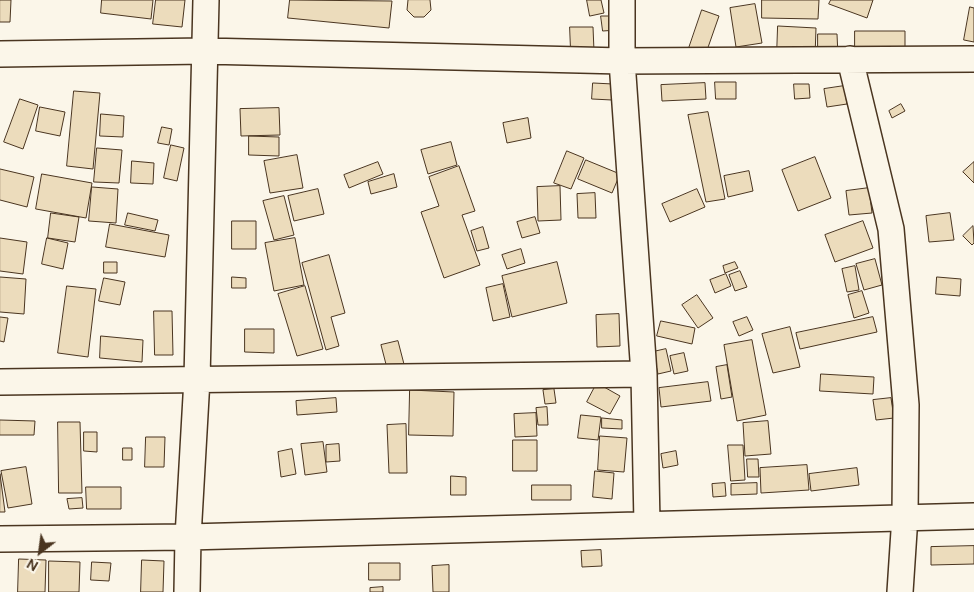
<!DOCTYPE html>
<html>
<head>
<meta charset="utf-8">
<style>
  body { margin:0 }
  #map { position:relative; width:974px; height:592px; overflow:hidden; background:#fbf6e9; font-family:"DM Sans",sans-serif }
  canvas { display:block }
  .north { position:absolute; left:15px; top:527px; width:50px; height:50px; -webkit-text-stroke:4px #fbf6e9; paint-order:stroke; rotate:210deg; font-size:14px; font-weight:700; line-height:20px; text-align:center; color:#4a3520 }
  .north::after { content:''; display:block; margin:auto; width:18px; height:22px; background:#4a3520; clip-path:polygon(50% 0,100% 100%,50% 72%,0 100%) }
</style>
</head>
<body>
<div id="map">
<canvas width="974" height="592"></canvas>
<div class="north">N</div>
</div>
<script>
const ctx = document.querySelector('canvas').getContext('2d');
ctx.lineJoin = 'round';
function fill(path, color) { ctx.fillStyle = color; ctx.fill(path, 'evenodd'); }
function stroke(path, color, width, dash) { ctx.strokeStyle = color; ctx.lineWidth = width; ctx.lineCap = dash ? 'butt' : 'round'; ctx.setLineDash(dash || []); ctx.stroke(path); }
const building = new Path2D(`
  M0,0h11l-1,22h-10z
  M102,0h51l-2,19 -50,-6z
  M156,0h29l-3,27 -29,-3z
  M290,0l102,1 -3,27 -101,-10z
  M430,0l1,10 -7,7h-10l-7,-7 1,-10z
  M587,0h14l3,13 -14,3z
  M762,0h57l-1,19 -56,-1z
  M831,0h42l-6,18 -38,-14z
  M755,4l7,39 -26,4 -6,-39z
  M970,7l4,1v34l-10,-2z
  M702,10l17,6 -14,40 -17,-5z
  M601,16h15l1,14 -14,1z
  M778,26l38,2 -1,29 -38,-2z
  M570,27h23l1,24h-23z
  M855,31h50v25l-50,-1z
  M818,34h19l1,22h-20z
  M715,82h21v17h-20z
  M593,83l20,1 -1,16 -20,-1z
  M705,83l1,16 -44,2 -1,-16z
  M794,84h15l1,14 -15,1z
  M844,86l3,18 -20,3 -3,-18z
  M74,91l26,2 -7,76 -26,-3z
  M20,99l18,6 -15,44 -19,-7z
  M901,104l4,7 -13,7 -3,-7z
  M40,107l25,5 -5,24 -24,-5z
  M279,108l1,27 -39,1 -1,-27z
  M708,112l17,87 -19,3 -18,-87z
  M101,114l23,2 -1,21 -23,-1z
  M528,118l3,20 -24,5 -4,-20z
  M162,127l10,2 -3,16 -11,-2z
  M249,136l30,1v19l-30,-1z
  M451,142l6,23 -29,9 -7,-24z
  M171,145l13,3 -7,33 -13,-3z
  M97,148l25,2 -3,33 -25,-1z
  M567,151l17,7 -13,31 -17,-6z
  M297,155l6,33 -33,5 -6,-32z
  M815,157l16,41 -33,13 -16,-41z
  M586,160l34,14 -8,19 -34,-14z
  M132,161l22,2 -1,21 -22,-1z
  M378,162l5,12 -34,14 -5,-13z
  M974,162v21l-11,-11z
  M459,166l16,45 -13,4 18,50 -36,13 -23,-66 18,-6 -10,-29z
  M0,169l34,8 -7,30 -27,-7z
  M749,171l4,20 -25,6 -4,-21z
  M42,174l50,9 -6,35 -50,-9z
  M394,174l3,13 -26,7 -3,-12z
  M560,186l1,34 -23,1 -1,-34z
  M92,187l26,2 -2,34 -27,-2z
  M869,188l3,25 -23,2 -3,-24z
  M318,189l6,25 -30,7 -6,-25z
  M697,189l8,18 -35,15 -8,-18z
  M595,193l1,25h-18l-1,-24z
  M284,196l10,39 -20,5 -11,-39z
  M51,213l28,4 -4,25 -27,-4z
  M128,213l30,7 -3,11 -30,-6z
  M950,213l4,27 -25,2 -3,-26z
  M535,217l5,16 -18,5 -5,-16z
  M232,221h24v28h-24z
  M863,221l10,27 -38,14 -10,-27z
  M110,224l59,11 -4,22 -59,-10z
  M973,226l1,17 -2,2 -9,-9z
  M483,227l6,21 -12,3 -6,-20z
  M0,238l27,4 -4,32 -23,-3z
  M47,238l21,5 -5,26 -21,-5z
  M295,238l9,47 -30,6 -9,-48z
  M521,249l4,14 -18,6 -5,-14z
  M329,255l16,58 -14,4 8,29 -13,4 -24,-87z
  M875,259l7,26 -18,5 -8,-26z
  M104,262h13v11h-13z
  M557,262l10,41 -55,14 -10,-41z
  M735,262l3,6 -13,5 -2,-7z
  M855,266l4,24 -12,2 -5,-23z
  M740,271l7,16 -12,4 -6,-16z
  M726,274l5,12 -16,7 -5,-13z
  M0,277l26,2 -2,35 -24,-2z
  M232,277l14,1v10h-14z
  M937,277l24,2 -1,17 -24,-2z
  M104,278l21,4 -5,23 -21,-4z
  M503,284l7,33 -17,4 -7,-33z
  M67,286l29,3 -8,68 -30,-4z
  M305,286l18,63 -26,7 -19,-62z
  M862,291l7,22 -15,5 -6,-23z
  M697,295l16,23 -15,10 -16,-23z
  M154,311h18l1,44h-18z
  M619,314l1,32 -23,1 -1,-32z
  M0,317l8,1 -4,24 -4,-1z
  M747,317l6,13 -14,6 -6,-14z
  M873,317l4,15 -77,17 -4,-16z
  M661,321l34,7 -3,16 -35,-8z
  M790,327l10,40 -27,6 -11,-39z
  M245,329h29v24l-29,-1z
  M101,336l42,4 -1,22 -42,-4z
  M752,340l14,75 -29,6 -13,-76z
  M398,341l7,27 -17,4 -7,-27z
  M666,349l5,22 -13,3 -5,-22z
  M684,353l4,18 -14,3 -4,-18z
  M727,365l5,32 -11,2 -5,-32z
  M821,374l53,3 -1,17 -53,-3z
  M708,382l3,19 -50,6 -2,-19z
  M597,383l23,13 -10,18 -23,-12z
  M554,389l2,14 -11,1 -2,-14z
  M410,390l44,2 -1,44 -44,-1z
  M336,398l1,14 -40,3 -1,-14z
  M891,398l3,20 -18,2 -3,-20z
  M547,407l1,18h-10l-2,-17z
  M536,413l1,23 -22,1 -1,-23z
  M581,415l20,2 -3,23 -20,-2z
  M602,418l20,2v9l-20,-1z
  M0,420l35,1 -1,14h-34z
  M768,421l3,33 -26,2 -2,-33z
  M58,422h22l2,71h-23z
  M406,424l1,49h-18l-2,-48z
  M84,432h13v20l-13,-1z
  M600,436l27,2 -3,34 -26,-2z
  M146,437h19l-1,30h-19z
  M513,440h24v31h-24z
  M323,442l4,30 -22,3 -4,-31z
  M339,444l1,17 -14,1v-17z
  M728,445h15l2,35 -14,1z
  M123,448h9v12h-9z
  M292,449l4,25 -15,3 -3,-25z
  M676,451l2,14 -15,3 -2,-14z
  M747,459h11l1,18h-11z
  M807,465l2,25 -48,3 -1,-25z
  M26,467l6,37 -24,4 -7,-37z
  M857,468l2,17 -48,6 -2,-17z
  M595,471l19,2 -2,26 -19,-2z
  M0,474l5,38h-5z
  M451,476l15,1v18h-15z
  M725,483l1,13 -13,1 -1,-13z
  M757,483v11l-26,1v-11z
  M532,485h39v15h-39z
  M86,487h35v22h-34z
  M82,498l1,10 -14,1 -2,-10z
  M974,546v18l-43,1v-18z
  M601,550l1,16 -20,1 -1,-16z
  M19,559l27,1 -1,32h-27z
  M142,560l22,1 -1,31h-22z
  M49,561l31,1 -1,30h-30z
  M92,562l19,1 -2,18 -18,-1z
  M369,563h31v17h-31z
  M449,565v27h-16l-1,-26z
  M383,587v5h-13v-4z`);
fill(building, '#ecdcbc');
stroke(building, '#4a3520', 1);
const minor = new Path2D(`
  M622,0v61l22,313 3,150
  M0,54l205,-3 417,10 352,-2
  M850,59l41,170 15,176 -1,111 -5,76
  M0,382l644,-8
  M0,539l188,-2 786,-21
  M187,592l1,-55 9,-158 9,-379`);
stroke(minor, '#4a3520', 28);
stroke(minor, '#fbf6e9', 25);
</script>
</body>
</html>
